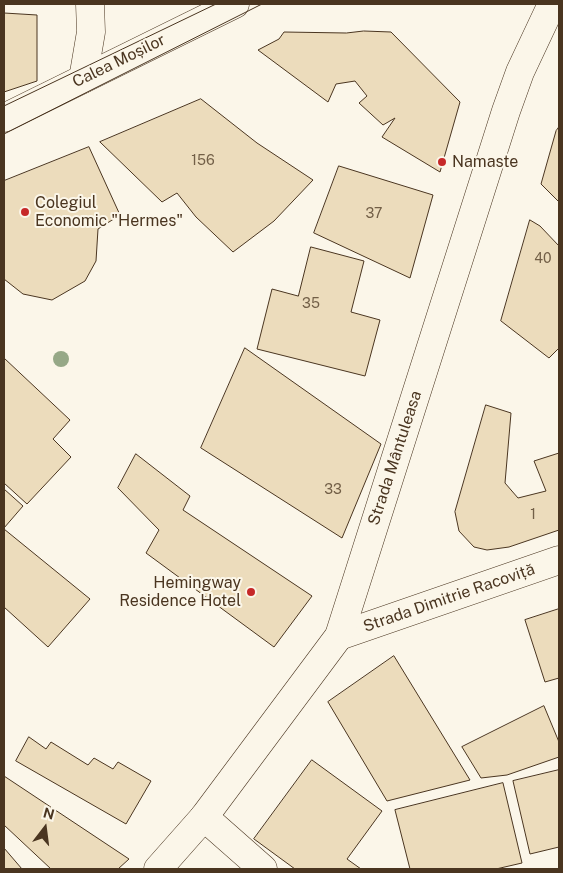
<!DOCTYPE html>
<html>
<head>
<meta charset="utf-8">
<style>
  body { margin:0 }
  #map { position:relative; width:563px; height:873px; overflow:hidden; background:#fbf6e9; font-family:"Public Sans",sans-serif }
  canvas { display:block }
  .frame { position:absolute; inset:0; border:5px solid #4a3520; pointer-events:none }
  .north { position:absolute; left:20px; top:803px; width:50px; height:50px; -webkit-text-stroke:4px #fbf6e9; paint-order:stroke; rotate:15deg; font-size:14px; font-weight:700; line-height:20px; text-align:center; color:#4a3520 }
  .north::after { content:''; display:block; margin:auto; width:18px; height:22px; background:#4a3520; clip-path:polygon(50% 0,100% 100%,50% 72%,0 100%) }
</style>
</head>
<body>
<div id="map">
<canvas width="563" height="873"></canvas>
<div class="frame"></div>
<div class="north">N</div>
</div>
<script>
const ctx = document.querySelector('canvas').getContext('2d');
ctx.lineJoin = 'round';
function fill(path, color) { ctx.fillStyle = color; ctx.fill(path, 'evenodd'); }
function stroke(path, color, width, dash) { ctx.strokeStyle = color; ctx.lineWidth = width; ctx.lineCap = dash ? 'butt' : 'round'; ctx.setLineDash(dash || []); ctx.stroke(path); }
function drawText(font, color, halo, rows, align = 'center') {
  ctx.font = font + ' "Public Sans",sans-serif'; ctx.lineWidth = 4; ctx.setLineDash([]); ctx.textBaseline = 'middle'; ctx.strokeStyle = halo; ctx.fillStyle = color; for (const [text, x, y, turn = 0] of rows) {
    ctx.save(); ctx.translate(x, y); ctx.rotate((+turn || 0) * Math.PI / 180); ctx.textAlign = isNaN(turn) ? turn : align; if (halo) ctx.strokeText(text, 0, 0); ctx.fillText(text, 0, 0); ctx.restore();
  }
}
const building = new Path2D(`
  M4,13l33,2v66l-33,11z
  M364,31l27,1 69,70 -20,70 -58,-35 13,-19 -12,7 -24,-22 8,-7 -12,-15 -19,3 -8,18 -70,-52 21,-11 5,-7 62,1z
  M201,99l56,44 56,37 -39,41 -41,31 -37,-35 -19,-24 -15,9 -62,-60z
  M559,127v75l-18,-18 15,-53z
  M89,147l31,68 -22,14 -2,32 -11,20 -33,19 -29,-6 -19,-15v-98z
  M339,166l94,29 -23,83 -96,-45z
  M530,220l10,6 19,20v102l-10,10 -48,-37z
  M311,247l53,14 -13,51 29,8 -15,56 -108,-27 15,-60 26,7z
  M245,348l136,96 -39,94 -141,-90z
  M4,358l66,62 -17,19 18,18 -44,47 -23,-21z
  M486,405l25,8 -6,70 13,15 28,-7 -12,-30 25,-8v77l-50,17 -22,3 -13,-3 -15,-16 -4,-19z
  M136,454l54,42 -7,14 129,86 -38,51 -128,-94 13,-23 -41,-42z
  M4,489l19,17 -19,22z
  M4,529l86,70 -42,48 -44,-40z
  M559,609v69l-14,4 -20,-62z
  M394,656l76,124 -83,21 -59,-99z
  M544,706l15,36v15l-52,18 -26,3 -19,-31z
  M29,737l17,12 5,-7 37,23 6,-7 19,11 5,-7 33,19 -25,43 -110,-63z
  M312,760l70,51 -35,48 14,10h-66l-41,-30z
  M559,770v77l-29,7 -17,-73z
  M4,776l125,83 -11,10h-67l-47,-44z
  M503,783l19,80 -26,6h-86l-15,-59z
  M4,848l18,21h-18z`);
fill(building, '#ecdcbc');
stroke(building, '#4a3520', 1);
const street = new Path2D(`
  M339,636l220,-76
  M204,817l59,52`);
const secondary = new Path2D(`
  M4,118l231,-114
  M158,869l46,-52 135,-181 167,-525 14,-39 32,-68`);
const primary = new Path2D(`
  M83,79l8,-47 -1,-28`);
stroke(street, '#4a3520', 29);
stroke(secondary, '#4a3520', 29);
stroke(primary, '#4a3520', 29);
stroke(street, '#fbf6e9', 28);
stroke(secondary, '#fbf6e9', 28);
stroke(primary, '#fbf6e9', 28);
stroke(new Path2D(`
  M4,106l212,-102
  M4,134l258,-130`), '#4a3520', 1);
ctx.fillStyle = '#96a887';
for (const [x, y] of [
  [61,359]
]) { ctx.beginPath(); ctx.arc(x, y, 8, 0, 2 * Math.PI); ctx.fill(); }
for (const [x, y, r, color] of [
  [442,162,5,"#c62828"],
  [25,212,5,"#c62828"],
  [251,592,5,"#c62828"]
]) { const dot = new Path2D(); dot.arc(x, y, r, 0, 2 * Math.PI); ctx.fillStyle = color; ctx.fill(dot); stroke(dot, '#fbf6e9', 2); }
drawText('14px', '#725f47', null, [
  ["156",203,161],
  ["37",374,214],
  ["40",543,259],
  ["35",311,304],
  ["33",333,490],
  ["1",533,515]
]);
drawText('16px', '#4a3520', '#fbf6e9', [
  ["Calea Moșilor",119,61,-26],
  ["Strada Mântuleasa",395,458,-72],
  ["Strada Dimitrie Racoviță",449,598,-19]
]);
drawText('16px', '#4a3520', '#fbf6e9', [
  ["Namaste",452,162],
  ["Colegiul",35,203],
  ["Economic \"Hermes\"",35,221],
  ["Hemingway",241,583,"right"],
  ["Residence Hotel",241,601,"right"]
], 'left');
</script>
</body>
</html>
